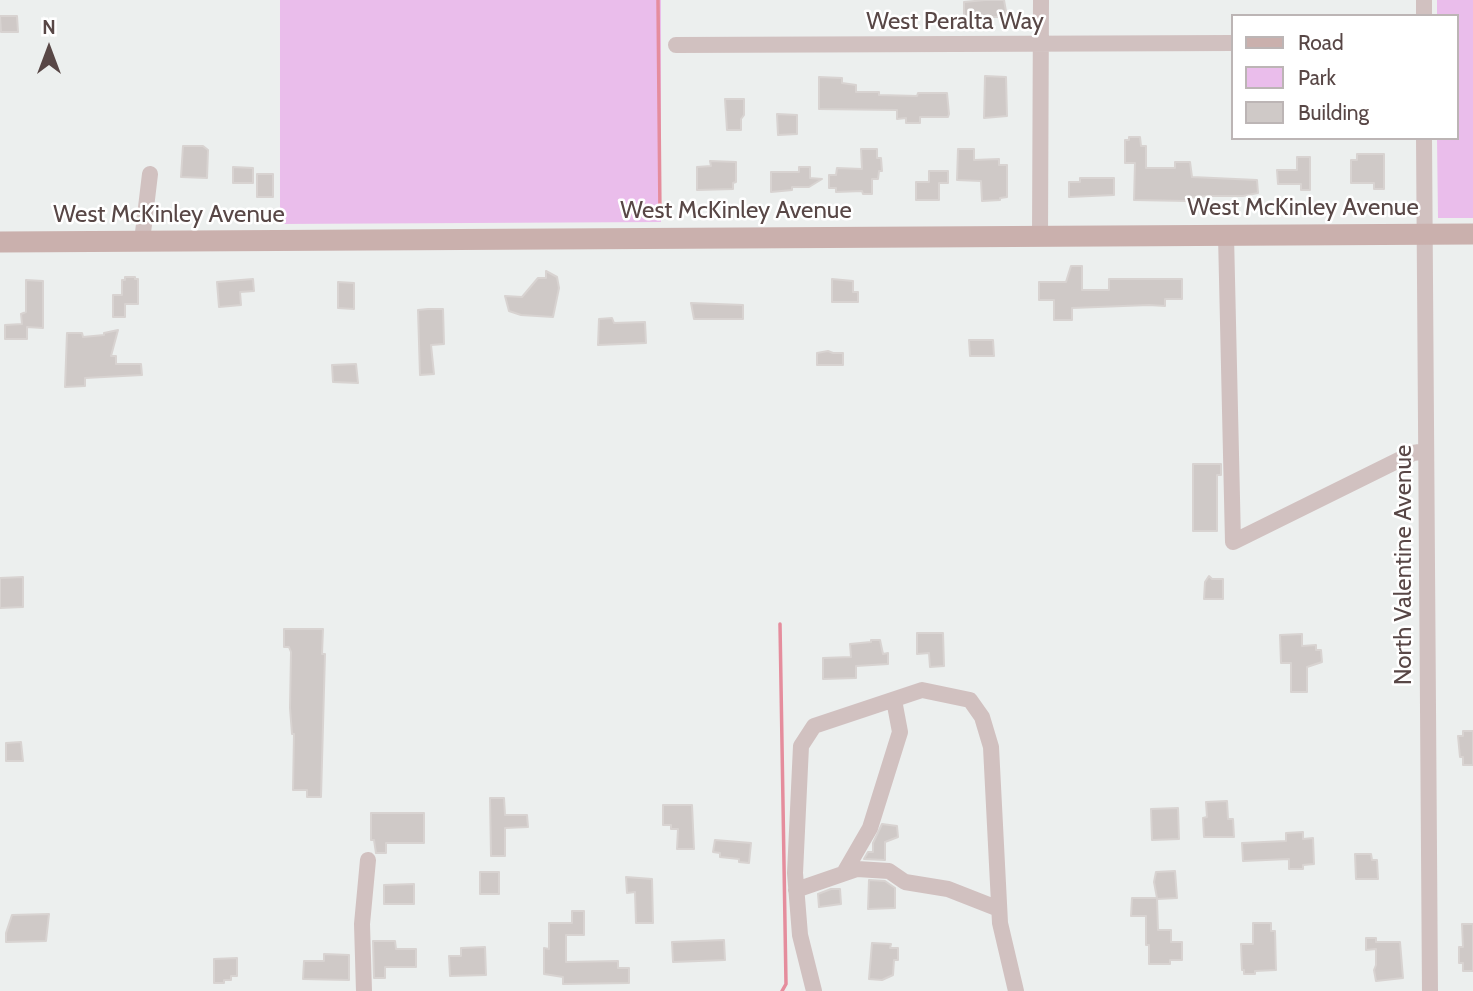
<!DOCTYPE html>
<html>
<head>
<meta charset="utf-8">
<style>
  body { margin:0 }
  #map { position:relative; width:1473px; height:991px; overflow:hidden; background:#ecefee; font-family:Cabin,sans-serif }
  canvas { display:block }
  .legend { position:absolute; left:1231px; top:14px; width:228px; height:126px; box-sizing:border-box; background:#fff; border:2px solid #bcb5b5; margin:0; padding:9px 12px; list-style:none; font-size:21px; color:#584746 }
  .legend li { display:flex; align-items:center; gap:14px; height:35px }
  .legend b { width:35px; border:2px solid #bcb5b5 }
  .north { position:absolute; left:14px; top:14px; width:70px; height:70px; -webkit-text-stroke:5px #fff; paint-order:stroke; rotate:0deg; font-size:19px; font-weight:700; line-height:28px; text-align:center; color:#584746 }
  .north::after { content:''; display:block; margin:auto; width:24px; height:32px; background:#584746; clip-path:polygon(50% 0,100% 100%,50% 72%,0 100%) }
</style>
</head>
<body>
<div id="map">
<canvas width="1473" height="991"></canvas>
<ul class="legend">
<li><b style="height:9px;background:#cab0ad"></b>Road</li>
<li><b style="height:19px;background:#eabdeb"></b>Park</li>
<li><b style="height:19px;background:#cfc9c7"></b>Building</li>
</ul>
<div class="north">N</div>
</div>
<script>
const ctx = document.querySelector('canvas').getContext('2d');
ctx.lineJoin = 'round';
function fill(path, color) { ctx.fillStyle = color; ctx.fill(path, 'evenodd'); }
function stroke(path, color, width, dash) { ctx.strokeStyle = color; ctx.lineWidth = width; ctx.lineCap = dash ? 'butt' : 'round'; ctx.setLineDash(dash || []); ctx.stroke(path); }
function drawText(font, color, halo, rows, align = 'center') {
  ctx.font = font + ' Cabin,sans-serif'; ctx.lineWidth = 5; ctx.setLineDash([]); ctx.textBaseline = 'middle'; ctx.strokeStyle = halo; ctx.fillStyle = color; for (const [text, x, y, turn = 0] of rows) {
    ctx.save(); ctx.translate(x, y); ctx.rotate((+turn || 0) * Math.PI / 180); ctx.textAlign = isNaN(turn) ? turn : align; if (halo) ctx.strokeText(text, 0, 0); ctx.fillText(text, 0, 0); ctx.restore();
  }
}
fill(new Path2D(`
  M280,0h381v222l-381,2z
  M1437,0h36v218h-35l-1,-80h20v-122h-20z`), '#eabdeb');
stroke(new Path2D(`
  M658,0l2,216
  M780,624l6,360 -4,7`), '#e58d9d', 3.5);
const building = new Path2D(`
  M985,0h19l3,17h-43v-15z
  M0,16h17l1,16h-17z
  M985,76l21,1 1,39 -23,2z
  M819,77l23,1v5l14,2v7h23v3l38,1 1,-3h29l2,21 -1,3h-28v6h-14v-5l-9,1v-9l-78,-1z
  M725,99h19v16l-3,4v11h-14z
  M777,114l20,1v19l-19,1z
  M1129,137h11l1,9h5v22h29v-6h15l2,15 65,3 1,13 -15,3h-36l-19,2v3l-54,-1 1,-37h-10v-23h4z
  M183,146h20l5,4 -1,28 -26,-1z
  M861,149h16v9h4l1,13h-3l-1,8h-6v15h-9l-1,-3 -26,1v-4h-7v-13h7l1,-7 25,1z
  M958,149h16v11l25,-1v6h8v32l-7,1v2l-18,1 -1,-20 -24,-1z
  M1357,154h27v35h-10v-6h-23v-23h6z
  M1297,157h13v33h-9v-6h-23l-1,-14h20z
  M710,161l26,1v20l-3,1v6l-36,1v-23l14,-1z
  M233,167l20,1v15h-20z
  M799,167h11v11l12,1 -13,8h-17v3l-21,2v-20h28z
  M929,171h19v12h-9v17h-23v-18h13z
  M257,174h16v23h-16z
  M1080,178h34v17l-45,2v-15h11z
  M1071,266h11v24h27v-11h73v20h-17v7l-16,-1 -77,3v12h-18v-20h-15v-18h27z
  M546,271l11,6 2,11 -6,29 -32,-2 -12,-4 -4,-15 17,1 16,-19h8z
  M125,277h10v2h3v25h-13v13h-12v-22h9v-15h3z
  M253,279l1,12 -14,1 1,13 -22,2 -2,-25z
  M832,279l21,2v11h5v10h-26z
  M26,280l17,1v47l-16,-1v12h-22v-14l17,-1 -1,-10 5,-2z
  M338,282l16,1v26l-16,-1z
  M691,303l52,2v14h-49z
  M428,309h15l1,35 -13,1 3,29 -14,1 -2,-65z
  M612,318l2,5 31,-1 1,21 -48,2 1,-26z
  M118,330l-7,26h5v8h25l1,11 -57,3v8l-20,1 2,-54h15l1,4 21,-2v-2z
  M969,340h24l1,16h-24z
  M828,351l5,2h10v12h-26v-12z
  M356,364l2,19 -25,-1 -1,-17z
  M1193,464h28v11h-4v56h-24z
  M1209,576l3,3h11v20h-19l1,-17z
  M23,577v30l-23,1v-30z
  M284,629h39l-1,25h3l-4,143h-14v-7h-14l1,-56h-2l-2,-26 1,-56 -2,-5h-5z
  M917,633h26l1,33 -14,1 -1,-14 -12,1z
  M1302,634v12l14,-1v5h5l1,12 -15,5v25h-16v-29h-10l-1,-28z
  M871,640h9l3,14 5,-1v11l-32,2v12l-33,1v-21l28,-1 -1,-13 21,-2z
  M1463,731h10v34h-10v-8h-3l-2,-21h5z
  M21,742l2,19h-17v-18z
  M490,798h14l1,17h22l1,12 -23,1v28h-14z
  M1227,801l1,18h5l1,18h-30l-1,-19 4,-1 -1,-15z
  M663,805h29l2,44h-17l1,-20h-7v-4h-8z
  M1178,808l1,31 -27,1 -1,-31z
  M371,813h53v30h-38v10h-10l-2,-13h-3z
  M882,824l15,2 1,11 -13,5v18l-21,-1 4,-7h5v-9z
  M1303,832v7l10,-1 1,26 -11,1v4h-14v-10l-46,2 -1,-18 44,-2v-8z
  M715,840l36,3 -2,20 -10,-1v-3l-19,-2v-4l-7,-1z
  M1355,854h16l1,6h5l1,19h-22z
  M1175,871l2,27 -20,1 1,31h13v12h11v18h-12v4h-21v-19h-3v-29h-15l1,-18h25l-3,-16 2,-10z
  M480,872h19v22h-19z
  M626,877l26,2 1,44h-17l-1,-31 -8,1z
  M869,880l16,1 10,7v20l-27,1z
  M414,884v20h-30v-19z
  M831,889h9l1,15 -22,3 -1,-13z
  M572,911h12v24h-18v27l52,-1v7h11v15l-66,1v-7l-19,-3v-26l5,1v-26h23z
  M49,914l-3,27 -40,1v-9l6,-18z
  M1253,923h18v8h4l1,39 -21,1v3h-11v-4h-2l-1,-26h12z
  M1462,924h11v47h-10v-8h-4v-16h4z
  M1366,938h10v4h24l3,36 -27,3 -2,-11 2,-5v-16l-10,1z
  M724,940l1,20 -52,2 -1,-20z
  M373,941h22l1,8h20v18h-31v11h-11z
  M872,943l19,1 -1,4h8v12h-4l-1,15 -11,5 -13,-1z
  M485,947l1,28 -36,1 -1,-20h12v-8z
  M324,954l25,1v25l-46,-1 1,-18h20z
  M237,958v18h-6v4h-7v3h-10v-24z`);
fill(building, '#cfc9c7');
stroke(building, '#d8d3d1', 2);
stroke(new Path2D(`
  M1424,0v16
  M676,45l557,-2
  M1424,138l6,853
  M1040,235l1,-235
  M1226,235l7,307 180,-89 13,-2
  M142,241l8,-67
  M844,873l26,-45 30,-96 -6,-32
  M796,890l61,-21 32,2 16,11 43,7 51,20
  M364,991l-2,-67 6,-64
  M814,991l-14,-56 -5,-62 6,-127 13,-20 108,-36 48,10 12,17 9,30 9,176 16,68`), '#d1c1c0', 16);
stroke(new Path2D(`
  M0,242l1473,-8`), '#cab0ad', 21);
drawText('24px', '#584746', '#fff', [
  ["West Peralta Way",955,22],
  ["West McKinley Avenue",1303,208],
  ["West McKinley Avenue",736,211],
  ["West McKinley Avenue",169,215],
  ["North Valentine Avenue",1404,565,-90]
]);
</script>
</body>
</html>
